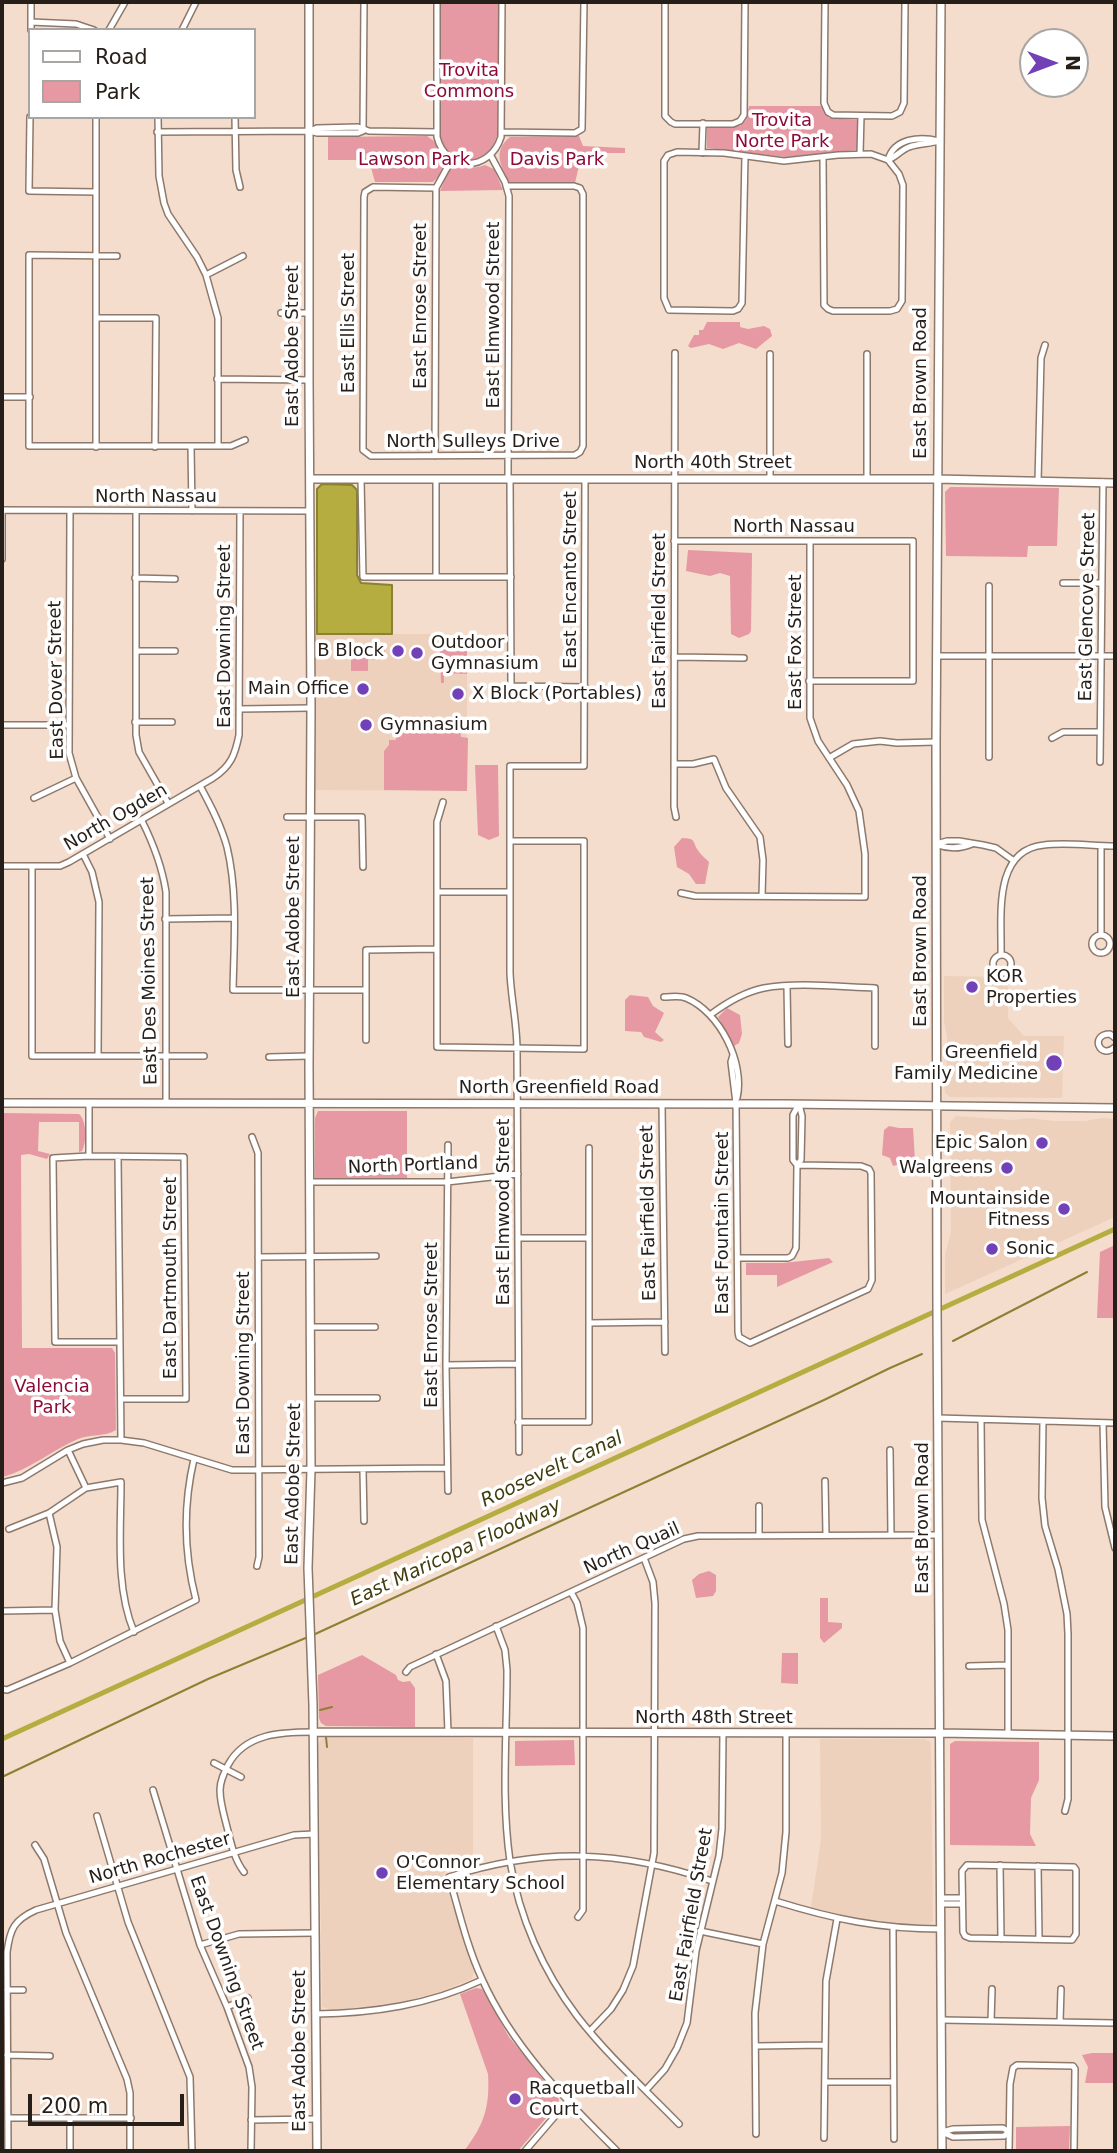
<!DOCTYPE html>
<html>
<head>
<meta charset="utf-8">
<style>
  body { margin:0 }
  #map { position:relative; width:1117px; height:2153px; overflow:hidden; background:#f4ddcd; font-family:"DejaVu Sans",sans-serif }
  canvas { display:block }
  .frame { position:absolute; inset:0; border:4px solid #261e18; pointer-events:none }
  .legend { position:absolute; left:28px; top:28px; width:228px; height:91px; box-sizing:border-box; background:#fff; border:2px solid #a8a5a3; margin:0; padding:9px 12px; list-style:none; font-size:21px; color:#261e18 }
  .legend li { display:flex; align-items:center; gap:14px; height:35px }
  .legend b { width:35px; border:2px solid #a8a5a3 }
  .north { position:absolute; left:1019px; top:28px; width:70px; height:70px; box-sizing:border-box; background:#fff; border:2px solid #a8a5a3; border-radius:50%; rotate:90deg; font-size:19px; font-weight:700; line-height:28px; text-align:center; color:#261e18 }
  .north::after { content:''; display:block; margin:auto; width:24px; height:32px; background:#7240b7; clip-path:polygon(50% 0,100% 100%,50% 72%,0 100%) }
  .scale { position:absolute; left:28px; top:2094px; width:156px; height:32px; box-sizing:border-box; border:4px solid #261e18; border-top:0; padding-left:9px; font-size:21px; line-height:24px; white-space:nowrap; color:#261e18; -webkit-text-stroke:5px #fff; paint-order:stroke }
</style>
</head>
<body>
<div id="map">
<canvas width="1117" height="2153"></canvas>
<div class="frame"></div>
<ul class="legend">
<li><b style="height:9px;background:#fff"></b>Road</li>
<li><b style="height:19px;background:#e699a3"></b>Park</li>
</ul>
<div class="north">N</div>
<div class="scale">200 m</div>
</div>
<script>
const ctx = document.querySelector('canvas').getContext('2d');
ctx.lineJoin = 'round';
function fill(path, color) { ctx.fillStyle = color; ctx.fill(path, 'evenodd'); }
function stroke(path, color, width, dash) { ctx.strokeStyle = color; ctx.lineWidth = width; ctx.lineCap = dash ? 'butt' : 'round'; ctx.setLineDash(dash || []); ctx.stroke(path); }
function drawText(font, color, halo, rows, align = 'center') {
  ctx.font = font + ' "DejaVu Sans",sans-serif'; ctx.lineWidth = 7; ctx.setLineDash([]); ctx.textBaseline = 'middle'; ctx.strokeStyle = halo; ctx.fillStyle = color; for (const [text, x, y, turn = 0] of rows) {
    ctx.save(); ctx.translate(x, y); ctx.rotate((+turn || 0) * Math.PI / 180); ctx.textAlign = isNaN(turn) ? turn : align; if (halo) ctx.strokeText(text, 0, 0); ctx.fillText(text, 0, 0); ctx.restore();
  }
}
fill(new Path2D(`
  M315,634h152v157l-152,-1z
  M944,976l57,1 7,10v31l16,18h40l-2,62 -112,-1 -5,-4 -1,-7 3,-17v-33l-3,-14z
  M956,1116l57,4 17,-2 23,3h32l17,-3 13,1v98l-170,77v-39l6,-24 -1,-109z
  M325,1737l148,1v128l-16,4h-10l-4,5 31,97 -2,7 -30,12 -39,11 -57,7h-16l-8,-2 -4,-262 2,-5z
  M820,1739h104l7,3 2,179 -3,3h-28l-44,-5 -47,-12 10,-67z`), '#eed1bc');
fill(new Path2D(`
  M440,2h58v131c-10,36 -48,39 -58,1z
  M749,106h72l8,12 28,2v30l-71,7 -79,-9v-21l33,-1 6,-6z
  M427,136l7,5 10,23 -6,13 -5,5h-58l-6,-22h-41v-23z
  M579,136l4,10 42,2v5h-43l-7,30h-66c-8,-18 -17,-31 1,-46z
  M485,165l9,4 9,21 -63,1 9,-21c11,-5 24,0 36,-5z
  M707,322h33v5l8,2 16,-3 6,3 2,7 -16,13 -17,-6 -16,6 -14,-5 -18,4 -3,-2 6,-11h5v-5h4z
  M950,487l109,1 -2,58h-29l-1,11 -81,-1 -1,-64z
  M688,550l64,3 -1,78 -2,3 -10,4 -8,-4 -1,-58 -10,-3 -10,3 -24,-5z
  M444,641h23v33l-23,-1v10h-3l-1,-31 -2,-5z
  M351,644h34v16l-2,-4h-7v4h-8v11h-17z
  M396,729l64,2 1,6 7,1 -1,53 -83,-1v-39l5,-6v-5h7z
  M475,765h23l1,71 -10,4 -11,-5z
  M682,838c13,1 10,1 15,11 3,5 8,9 12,13l-4,22h-9l-7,-10 -12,-7 -3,-20z
  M630,995l18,2 5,9 11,7 -9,19 9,8 -3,2 -17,-5 -3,-5 -16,-1v-31z
  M727,1008l13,7 2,19 -3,9 -5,3 -16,-29z
  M318,1111h89v70h-92v-63z
  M2,1113l77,1c8,7 8,28 3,37l-3,1v-30h-40l-1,29 12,3 -3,5 -18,-5 -8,1 1,193h90l3,5 1,77c-11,7 -26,4 -38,9 -26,11 -47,30 -75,38l-1,5z
  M889,1126l10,2h14l2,32 -22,6 -3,-8 -8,-3 2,-25z
  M1115,1245v73h-18l3,-66z
  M829,1258l4,4 -56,25v-12h-31v-12h37z
  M709,1571l7,4v16l-3,5 -17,2 -4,-18 7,-6z
  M820,1598h8v24l14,1v5l-18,15 -4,-5z
  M782,1653h16v31l-17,-1z
  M362,1655l34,20 2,5 5,2 7,-1 5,7v39l-89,-1 -5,-3 -2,-5 -1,-43z
  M574,1740l1,25 -60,1v-25z
  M955,1741l84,1v38l-8,18 -1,36 6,12 -86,-1v-101z
  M476,1988l6,1 27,48 50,62 -1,5 -40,47h-54c20,-26 26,-44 24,-77l-28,-80z
  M1092,2053h23v30h-30l3,-16 -6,-12z
  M1070,2126l-1,25h-53v-24z`), '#e699a3');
const water = new Path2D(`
  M322,484l30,1 5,5v85l4,8 31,2v49h-75v-145z`);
fill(water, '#b5ad3f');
stroke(water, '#8a8233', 2);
stroke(new Path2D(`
  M953,1341l134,-69
  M313,1635l511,-235 66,-32 32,-14
  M320,1710l12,-3
  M326,1737l1,10
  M2,1777l206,-98 100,-42`), '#8a8233', 2);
stroke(new Path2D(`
  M2,1739l1113,-510`), '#b5ad3f', 5);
const street = new Path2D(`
  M437,2v135c9,36 53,35 64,0l1,-135
  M665,2v114l6,6 4,2h58l7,-3 4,-6 1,-113
  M825,2l-1,101 4,9 5,3 59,1 8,-4 4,-9 1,-101
  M31,22l45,2 18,6
  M31,30v-28
  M109,30l16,-28
  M182,30l14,-28
  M30,117l-1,74 67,1
  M158,117l1,59 5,27 4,11 29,43 9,18 12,43v128
  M235,117l1,53 4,17
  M310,131l7,-3 41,-1 11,4 68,1
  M363,131l1,-129
  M157,132l153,-1 7,2h41l5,-2
  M502,132l73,1 7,-4 2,-127
  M702,153l1,-30
  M860,154l1,-38
  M491,156l14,26 4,14 -1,283
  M745,156l-3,147 -4,6 -5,2 -64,-1 -5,-12v-137l4,-6 9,-3 47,1 60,8 54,-6 33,-1 17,6 11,14 4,11 -1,116 -5,8 -7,2h-57l-5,-2 -4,-4 -1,-148
  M888,160c6,-22 32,-24 51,-19
  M888,160c8,-3 13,-10 21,-13 10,-4 20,-3 30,-6
  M436,188l-63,-1 -8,5 -1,5 -1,253 8,6 204,-1 5,-3 3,-6v-252l-3,-6 -6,-2h-68
  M117,256l-88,-1v191h202l14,-6
  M206,275l37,-19
  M281,313h28
  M97,318h59l-1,129
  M675,353l-1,454 2,10
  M867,354v125
  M217,379l92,1
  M2,397h28
  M96,447v-330
  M191,447l1,64
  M435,456l1,-268 16,-29
  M361,479l2,98h148
  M436,479v98
  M510,479l1,207 74,1
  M770,479v-125
  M1038,482l3,-124 4,-13
  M2,510l308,1
  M70,511l-1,242 7,25 34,61
  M136,511v224l3,17 29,51
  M674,541h239v140h-104
  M2,559v-49
  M135,578l40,1
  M1063,583h38
  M989,586v171
  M136,651h39
  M936,656h179
  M674,657l70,1
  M239,709l72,-1
  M135,722h37
  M2,725h66
  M1052,738l11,-6h37
  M829,758l24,-14 27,-3 17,2 39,-1
  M1100,762l3,-280
  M674,764h19l21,-5 12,29 34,49 3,23 -1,36
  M200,786c11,20 21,39 27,61 11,46 7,95 6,143h133
  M34,798l42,-20
  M443,802l-6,20v225l147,2v-208h-74
  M287,817h75l1,50
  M142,821c12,24 20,45 24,71v211
  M936,844l11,-3h12l24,4 13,3 18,13
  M938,845c11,4 22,4 34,-1
  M83,854l9,18 7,30 -1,154
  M2,866h58l9,-4 144,-84c18,-12 22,-23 26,-43l1,-224
  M32,866v190h172
  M437,892h73
  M681,893l14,3 170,1v-43l-6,-43 -12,-26 -29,-44 -8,-23v-176
  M165,919l69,-1
  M1092 944a9 9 0 1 1 18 0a9 9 0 1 1-18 0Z
  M1101,935v-89
  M993 964a9 9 0 1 1 18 0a9 9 0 1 1-18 0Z
  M1001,955c1,-37 -9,-105 43,-110 23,-3 48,1 71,1
  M787,987l1,57
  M664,997c7,0 15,-2 22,1 34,14 59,65 51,100
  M710,1015c16,-12 34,-23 54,-27 34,-6 77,-1 111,0v58
  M1115,1038l-5,-4c-21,0 -10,27 5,13
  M366,1040v-90l71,-1
  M733,1055l-2,7 5,41 2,229 1,5 11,6 118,-54 4,-9 -1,-107 -2,-4 -8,-3 -64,-1
  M269,1057l40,-1
  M662,1104l3,248
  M252,1137l6,16 1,404 -2,9
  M448,1145l-2,220 2,126
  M89,1156v-52
  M118,1157l3,283
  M797,1165l4,-5 1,-44 -3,-12
  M310,1182h137l71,-8
  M518,1238h71
  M258,1257l118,-1
  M738,1258h50l4,-2 4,-8 1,-83 -4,-5v-45l6,-11
  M589,1323l76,-1
  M311,1327h64
  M120,1342h-65l-2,-184 36,-2 95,1 2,242h-65
  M446,1365l72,-1
  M311,1398h66
  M938,1418l177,5
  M981,1420l1,100 22,84 4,26v104
  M1043,1421l-1,77 3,28 13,43 9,45 1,20v165l-3,12
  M518,1422h71v-274
  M1103,1423l2,84 10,41
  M68,1450l18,38
  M890,1450l1,85
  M519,1452l-2,-403c0,-26 -6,-51 -7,-76v-207h74l1,-287
  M363,1470l1,51
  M825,1481l1,54
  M2,1483l20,-5 46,-28 15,-6 20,-4h18l23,3 88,27 215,-2
  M759,1506v29
  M49,1513l8,34 -2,63 5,31 10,22
  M9,1529l40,-16 37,-25 35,-6c0,48 -6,105 13,150
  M571,1592l6,11 6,25v282l-5,7
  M2,1611l53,-1
  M496,1626l9,24 2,20c0,63 -6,129 3,191 9,56 33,110 67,155 30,39 68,73 102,108
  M436,1654l10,27 2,51
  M969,1666l39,-1
  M406,1672l4,-5 274,-128 14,-3 240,-1
  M2,1689l5,1 63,-27 126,-63c-12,-46 -13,-94 -2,-141
  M214,1763l27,14
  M153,1790l47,155 27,62 22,60 3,20 -1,64
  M97,1816l31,106 62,155 2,74
  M35,1845l9,14 22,74 61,146 3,14v58
  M967,1865l107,2 2,3v64l-4,6 -102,-2 -5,-2 -2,-4 -1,-61z
  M1000,1865l1,74
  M1038,1866l1,73
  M244,1872c-10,-13 -13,-29 -17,-45 -3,-12 -7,-24 -7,-37 0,-9 4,-17 8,-25 17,-32 54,-33 85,-33
  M941,1898h21
  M775,1901c58,18 105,28 166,28
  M941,1904h21
  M893,1928l1,211
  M700,1931l63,13
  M200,1945l39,-11 75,-1
  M7,1990h16
  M227,2007l21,-9
  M316,2014c58,-1 113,-9 166,-34
  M942,2020l173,3
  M991,2021l1,-32
  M1060,2022l1,-33
  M590,2031l21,-22 12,-19 10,-24 21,-113 1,-250 -2,-21 -9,-24
  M756,2046l69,-1
  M7,2055l43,1
  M825,2082h68
  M646,2090l19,-21 12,-21 10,-25 9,-72 23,-95 3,-27 1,-96
  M8,2118h123
  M70,2118v33
  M251,2120l65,-1
  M942,2132l11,5 51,-1 5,-4
  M942,2132l11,-3 50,-1 6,4
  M756,2134l-1,-121 8,-69 19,-71 4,-41v-98
  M824,2138l2,-157 11,-62
  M8,2151l-1,-199c3,-23 7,-32 29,-42l258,-75 20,-1
  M525,2151l43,-50
  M617,2151c-52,-52 -104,-103 -135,-172 -15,-32 -23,-68 -33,-102 94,-30 171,-27 263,4
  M1009,2151l1,-67 3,-16 4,-3 56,1 2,3 -1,82`);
const secondary = new Path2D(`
  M309,2v378l2,328 -2,358 2,403 -3,99 5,137 4,446
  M941,2l-5,740 1,566 5,843
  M310,479h626l179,4
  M2,1103l785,1 328,4
  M313,1732l627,1 175,3`);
stroke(street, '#8d796b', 8);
stroke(secondary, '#8d796b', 10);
stroke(street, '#fff', 5);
stroke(secondary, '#fff', 7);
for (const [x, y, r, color] of [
  [398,651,7,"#7240b7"],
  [417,653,7,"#7240b7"],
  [363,689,7,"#7240b7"],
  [458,694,7,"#7240b7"],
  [366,725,7,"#7240b7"],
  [972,987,7,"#7240b7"],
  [1054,1063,9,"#7240b7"],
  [1042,1143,7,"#7240b7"],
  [1007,1168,7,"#7240b7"],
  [1064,1209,7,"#7240b7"],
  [992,1249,7,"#7240b7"],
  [382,1873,7,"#7240b7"],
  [515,2099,7,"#7240b7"]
]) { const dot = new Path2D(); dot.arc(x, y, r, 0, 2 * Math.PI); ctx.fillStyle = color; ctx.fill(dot); stroke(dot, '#fff', 2.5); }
drawText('18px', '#8d0b37', '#fff', [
  ["Trovita",469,71],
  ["Commons",469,92],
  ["Trovita",782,121],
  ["Norte Park",782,142],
  ["Lawson Park",414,160],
  ["Davis Park",557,160],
  ["Valencia",52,1387],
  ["Park",52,1408]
]);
drawText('18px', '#261e18', '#fff', [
  ["East Enrose Street",421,306,-90],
  ["East Elmwood Street",494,315,-90],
  ["East Ellis Street",349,323,-90],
  ["East Adobe Street",293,346,-90],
  ["East Brown Road",921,383,-90],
  ["North Sulleys Drive",473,442],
  ["North 40th Street",713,463],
  ["North Nassau",156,497],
  ["North Nassau",794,527],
  ["East Encanto Street",571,580,-90],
  ["East Glencove Street",1088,607,-89],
  ["East Fairfield Street",660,621,-90],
  ["East Downing Street",225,636,-90],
  ["East Fox Street",796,642,-90],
  ["East Dover Street",57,680,-91],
  ["North Ogden",116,818,-30],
  ["East Adobe Street",294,917,-90],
  ["East Brown Road",921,951,-90],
  ["East Des Moines Street",150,981,-91],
  ["North Greenfield Road",559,1088],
  ["North Portland",413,1166,-2],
  ["East Elmwood Street",504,1212,-90],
  ["East Fairfield Street",649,1213,-91],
  ["East Fountain Street",723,1223,-90],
  ["East Dartmouth Street",171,1278,-90],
  ["East Enrose Street",432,1325,-90],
  ["East Downing Street",244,1363,-90],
  ["East Adobe Street",294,1484,-89],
  ["East Brown Road",923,1518,-90],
  ["North Quail",632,1549,-24],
  ["North 48th Street",714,1718],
  ["North Rochester",160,1859,-16],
  ["East Fairfield Street",692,1915,-80],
  ["East Downing Street",226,1963,70],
  ["East Adobe Street",300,2051,-90]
]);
drawText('18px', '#261e18', '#fff', [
  ["Outdoor",431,643],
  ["Gymnasium",431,664],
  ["B Block",384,651,"right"],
  ["Main Office",349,689,"right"],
  ["X Block (Portables)",472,694],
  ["Gymnasium",380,725],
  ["KOR",986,977],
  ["Properties",986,998],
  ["Greenfield",1038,1053,"right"],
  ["Family Medicine",1038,1074,"right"],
  ["Epic Salon",1028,1143,"right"],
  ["Walgreens",993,1168,"right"],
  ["Mountainside",1050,1199,"right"],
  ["Fitness",1050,1220,"right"],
  ["Sonic",1006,1249],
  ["O'Connor",396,1863],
  ["Elementary School",396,1884],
  ["Racquetball",529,2089],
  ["Court",529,2110]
], 'left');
drawText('italic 19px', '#403d0f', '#fff', [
  ["Roosevelt Canal",552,1470,-25],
  ["East Maricopa Floodway",456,1553,-25]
]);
</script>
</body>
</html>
